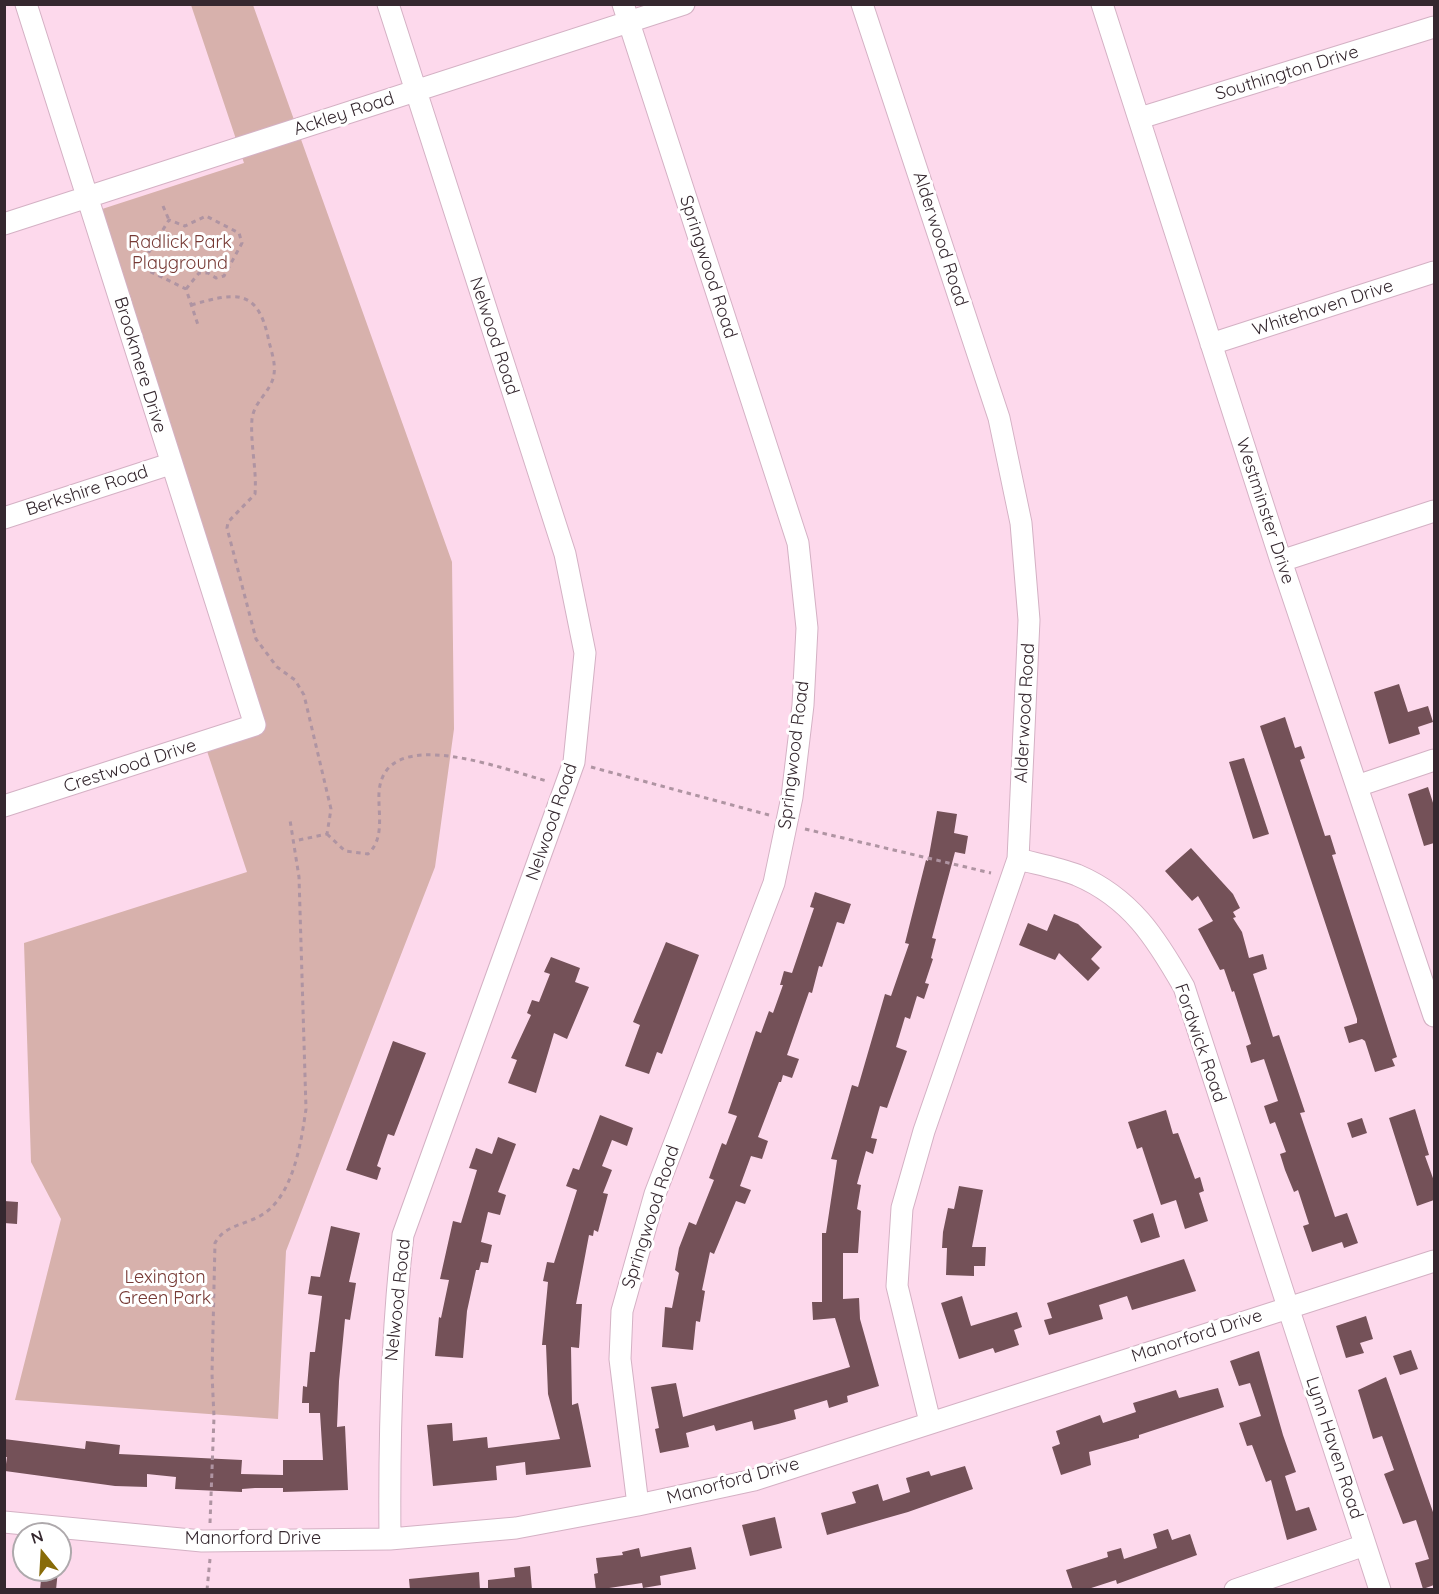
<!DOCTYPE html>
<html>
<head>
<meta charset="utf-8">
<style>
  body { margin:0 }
  #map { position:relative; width:1439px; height:1594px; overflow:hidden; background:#fdd9ec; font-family:Quicksand,sans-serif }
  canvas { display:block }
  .frame { position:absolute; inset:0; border:6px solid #35282f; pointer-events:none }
  .north { position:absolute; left:12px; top:1522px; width:60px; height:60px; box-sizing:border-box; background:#fff; border:2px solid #aea9ac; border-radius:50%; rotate:342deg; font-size:16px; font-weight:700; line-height:24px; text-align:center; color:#35282f }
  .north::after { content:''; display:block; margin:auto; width:21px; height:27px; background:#886b08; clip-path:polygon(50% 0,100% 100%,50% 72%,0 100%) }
</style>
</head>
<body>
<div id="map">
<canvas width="1439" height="1594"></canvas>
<div class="frame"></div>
<div class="north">N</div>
</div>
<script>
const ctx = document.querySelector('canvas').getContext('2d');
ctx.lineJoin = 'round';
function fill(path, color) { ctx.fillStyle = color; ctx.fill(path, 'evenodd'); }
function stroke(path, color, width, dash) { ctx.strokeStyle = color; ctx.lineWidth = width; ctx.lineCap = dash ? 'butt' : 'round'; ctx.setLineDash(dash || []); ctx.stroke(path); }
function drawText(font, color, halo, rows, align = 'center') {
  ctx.font = font + ' Quicksand,sans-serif'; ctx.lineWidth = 6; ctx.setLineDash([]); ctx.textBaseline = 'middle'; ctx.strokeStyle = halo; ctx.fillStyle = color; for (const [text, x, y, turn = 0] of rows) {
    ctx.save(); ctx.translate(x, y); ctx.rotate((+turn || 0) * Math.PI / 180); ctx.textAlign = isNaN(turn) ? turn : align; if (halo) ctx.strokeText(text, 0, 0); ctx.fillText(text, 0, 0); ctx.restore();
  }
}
fill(new Path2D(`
  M191,5h62l199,557 2,167 -19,138 -149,384 -8,168 -263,-19 46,-181 -30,-57 -7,-219 223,-71 -40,-121 52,-30 -160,-511 145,-47z`), '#d7b1ac');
fill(new Path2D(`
  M1399,684l9,28 20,-6 5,16 -15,5 2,7 -31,10 -15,-52z
  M1285,717l10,31 6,-2 4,12 -5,2 25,76 5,-1 6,19 -4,1 65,202 -5,2 3,7 -20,6 -10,-31 -3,-2 -13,4 -5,-16 13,-4v-4l-97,-293z
  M1244,758l25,76 -16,5 -24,-77z
  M1428,787l6,19v37l-10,3 -16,-52z
  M937,811l20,3 -3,19 14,3 -3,18 -10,-2 -23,86 4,1 -5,19 2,1 -8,24 4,1 -5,15 -7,-3 -7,23 -5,-2 -9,30 11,4 -20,57 -7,-2 -9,32 6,1 -4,15 -7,-3 -9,33 4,1 -4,24 4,2 -3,42h-15v46l16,-1 1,21 19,67 -32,10 1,6 -19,6 -2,-8 -33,10 2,9 -18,5 -24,6 -2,-9 -36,10 -2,-6 -28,8 3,14 -29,6 -5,-24 4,-1 -8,-41 25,-4 7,34 167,-50 -15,-49 -22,2 -1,-18h10v-69h4l11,-73 -6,-1 21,-74 6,2 27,-93 6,2 18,-52 -4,-1 21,-83 2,1z
  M1191,848l42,46 7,14 -7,4 3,5 -3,1 9,14 7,26 14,-4 4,15 -14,5 20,63 6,-2 26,77 -5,1 35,104 12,-4 11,30 -14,5 -2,-6 -30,10 -9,-26 6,-2 -11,-34 -4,2 -9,-22 -5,-16 6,-2 -11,-30 -5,2 -6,-18 14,-5 -14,-42 -13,4 -5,-17 5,-2 -17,-53 -2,1 -8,-23 -4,1 -22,-41 15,-8 -15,-25 -6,5 -27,-30z
  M815,892l36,12 -7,20 -7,-2 -15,45 -3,-1 -7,27 -3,-1 -22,63 12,4 -7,19 -9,-3 -2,7h-2l-21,55 10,4 -6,18 -11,-3 -11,30 11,4 -6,14 -9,-3 -22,53 -4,-2 -8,38 3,1 -5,31 -4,-1 -3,29 -31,-3 3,-40 7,1 7,-35 -4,-3 4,-22 10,-26 7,3 18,-45 -5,-2 13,-35 4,2 11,-29 -9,-3 28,-82 5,2 8,-22 4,2 10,-28h-3l4,-14 8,2 22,-65 -4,-1z
  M1054,914l24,10 24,23 -11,12 9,9 -12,13 -29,-28 -4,7 -36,-15 9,-22 19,8z
  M666,942l33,13 -37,99 -5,-2 -8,22 -24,-8 15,-41 -7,-3z
  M551,957l29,11 -5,14 14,5 -22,52 -13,-6 -18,60 -28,-10 9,-23 -6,-2 20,-43 -4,-2 5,-13 7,2 11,-28 -6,-2z
  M393,1041l33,12 -32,83 -6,-2 -11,32 4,2 -4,12 -31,-10z
  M1415,1109l14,46 -4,1 9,25v19l-17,6 -28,-88z
  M1166,1110l7,24 5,-1 17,46 5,-2 4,14 -5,2 9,28 -23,8 -9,-29 -15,5 -19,-58 -5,2 -9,-27z
  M600,1115l33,13 -6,18 -15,-6 -10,26 10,4 -9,23 5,1 -10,38 -4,-2 -1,6 -4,-1 -13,69h6l-3,44 -8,-1 1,58 6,-2 13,64 -65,8 -1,-13 -29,4 1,14 -64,6 -6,-61 25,-2 1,18 34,-4 1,11 72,-9 -12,-45 -2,-49h-4l6,-63 -5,-1 4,-19 7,1 23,-73 -11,-4 7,-18 6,2z
  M1362,1118l5,15 -15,5 -5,-15z
  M498,1137l18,7 -18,48 8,3 -6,20 -12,-3 -7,30 11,3 -4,18 -7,-1 -2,8h-3l-9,41 -4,47 -28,-2 4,-39 2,1 8,-38 -9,-1 13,-58 8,2 16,-53 -8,-2 7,-20 16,6z
  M959,1186l24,4 -11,57h14l-1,19h-11v10l-28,-1 1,-27h-5l1,-16 5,-24 6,1z
  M4,1201l14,1 -1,22 -13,-1z
  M1153,1213l7,24 -19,6 -8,-23z
  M331,1226l29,7 -11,49 7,1 -6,37 -5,-1 -6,62 -2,46 8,-1 3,64 -65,2v-4h-28l-13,1v3l-67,-3 1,-12 -29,-3v13l-32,-1 -110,-15 2,-14h-3v-18l81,10 1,-8 34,4 -1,9 123,6 -1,14 42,1v-15h40l-3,-47h-11v-10h-7l1,-17 4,1 3,-35h5l7,-56 -14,-2 3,-18 9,1z
  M1184,1259l12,32 -64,19 -5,-14 -28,9 4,14 -54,16 -5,-15 8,-2 -5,-15z
  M962,1296l9,30 46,-14 5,15 -8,3 5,15 -24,8 -2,-5 -34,11 -18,-56z
  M1366,1316l7,23 -13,4 4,10 -18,5 -10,-32z
  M1411,1350l7,19 -18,6 -7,-19z
  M1259,1351l24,84 13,37 -11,4 11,35 13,-4 8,23 -30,10 -16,-60 -5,2 -14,-37 -5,1 -8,-23 22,-7 -11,-33 -11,3 -9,-25z
  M1386,1377l48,138v70l-11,4 -8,-26 14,-4 -13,-39 -13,4 -19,-50 10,-4 -12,-34 -9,3 -15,-49z
  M1218,1388l6,19 -85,28v3l-50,14 2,13 -30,10 -9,-28 8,-3 -4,-13 44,-16 3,8 33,-11 -3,-9 43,-13 3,8z
  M965,1466l8,23 -65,23 -81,23 -6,-22 35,-10 -4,-11 26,-8 5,17 27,-9 -4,-14 23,-7 2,5z
  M775,1517l7,31 -32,8 -8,-31z
  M1168,1529l4,11 18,-6 7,21 -80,29 -1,-4 -31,10h-12l-7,-20 42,-13 -1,-5 14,-4 3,11 33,-11 -4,-14z
  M691,1547l5,22 -36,7 1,9 -18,3 -1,-5 -46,7 -2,-16 4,-1 -2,-15 27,-3 -1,-3 17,-4 2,9z
  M530,1566l2,24h-44v-10l27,-3 -1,-9z
  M42,1570h16l-2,20h-16z
  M479,1572l1,18h-70l-1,-11z`), '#745158');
const minor = new Path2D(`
  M388,4l177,550 20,99 -11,109 -171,473c-12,102 -14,202 -13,304
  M623,4l175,539 9,85 -4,77 -11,92 -18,86 -119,311 -33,117 -2,48 18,146
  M862,4l137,414 22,105 8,97 -11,239 -94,272 -22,77 -5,78 33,136
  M1102,4l179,557 153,455
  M1140,118l294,-91
  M4,224l680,-220
  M1211,344l223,-72
  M4,518l166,-54
  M1281,561l153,-50
  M1357,786l77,-26
  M4,806l251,-81 -229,-721
  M1018,859c19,5 41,9 59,16 54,23 79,63 107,112l196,603
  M4,1522l198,19 188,-2 126,-11 122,-23 116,-25 680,-219
  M1235,1590l130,-45`);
stroke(minor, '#d4b1c4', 23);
stroke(new Path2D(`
  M163,206l6,14
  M186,289l13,-16h9l8,5 8,-2 18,-33 -3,-10 -33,-17 -21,10 -16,-6 -25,40 3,10 39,19 13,39
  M191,305c43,-12 66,-18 77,32 2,11 8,25 6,37 -2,17 -20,27 -22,45 -2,25 5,50 3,75l-27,28 -1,6 29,111 21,28 18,13 9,15 27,114 -4,25 -33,7
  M591,767l178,48
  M805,829l186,44
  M327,834l18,17 23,3c17,-16 10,-40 11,-61 4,-72 129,-22 168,-12
  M210,1523l4,-106 -2,-43 3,-131c9,-17 28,-18 43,-26 35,-17 43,-74 48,-108l-7,-232 -9,-57
  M207,1590l3,-31`), '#af94a2', 3, [4.5, 4.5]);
stroke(minor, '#fff', 21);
drawText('18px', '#35282f', '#fff', [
  ["Southington Drive",1287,73,-17],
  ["Ackley Road",344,114,-18],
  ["Alderwood Road",940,239,72],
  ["Springwood Road",708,267,72],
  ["Whitehaven Drive",1323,308,-18],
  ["Nelwood Road",494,336,72],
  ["Brookmere Drive",140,365,73],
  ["Berkshire Road",87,491,-18],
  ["Westminster Drive",1265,511,72],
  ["Alderwood Road",1025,713,-87],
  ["Springwood Road",794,755,-83],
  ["Crestwood Drive",130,766,-18],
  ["Nelwood Road",552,822,-71],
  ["Fordwick Road",1200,1043,71],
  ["Springwood Road",651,1217,-72],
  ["Nelwood Road",398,1300,-84],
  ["Manorford Drive",1197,1336,-18],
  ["Lynn Haven Road",1334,1448,72],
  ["Manorford Drive",733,1481,-15],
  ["Manorford Drive",253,1539]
]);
drawText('18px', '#763934', '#fff', [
  ["Radlick Park",180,243],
  ["Playground",180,264],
  ["Lexington",165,1278],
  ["Green Park",165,1299]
]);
</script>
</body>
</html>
